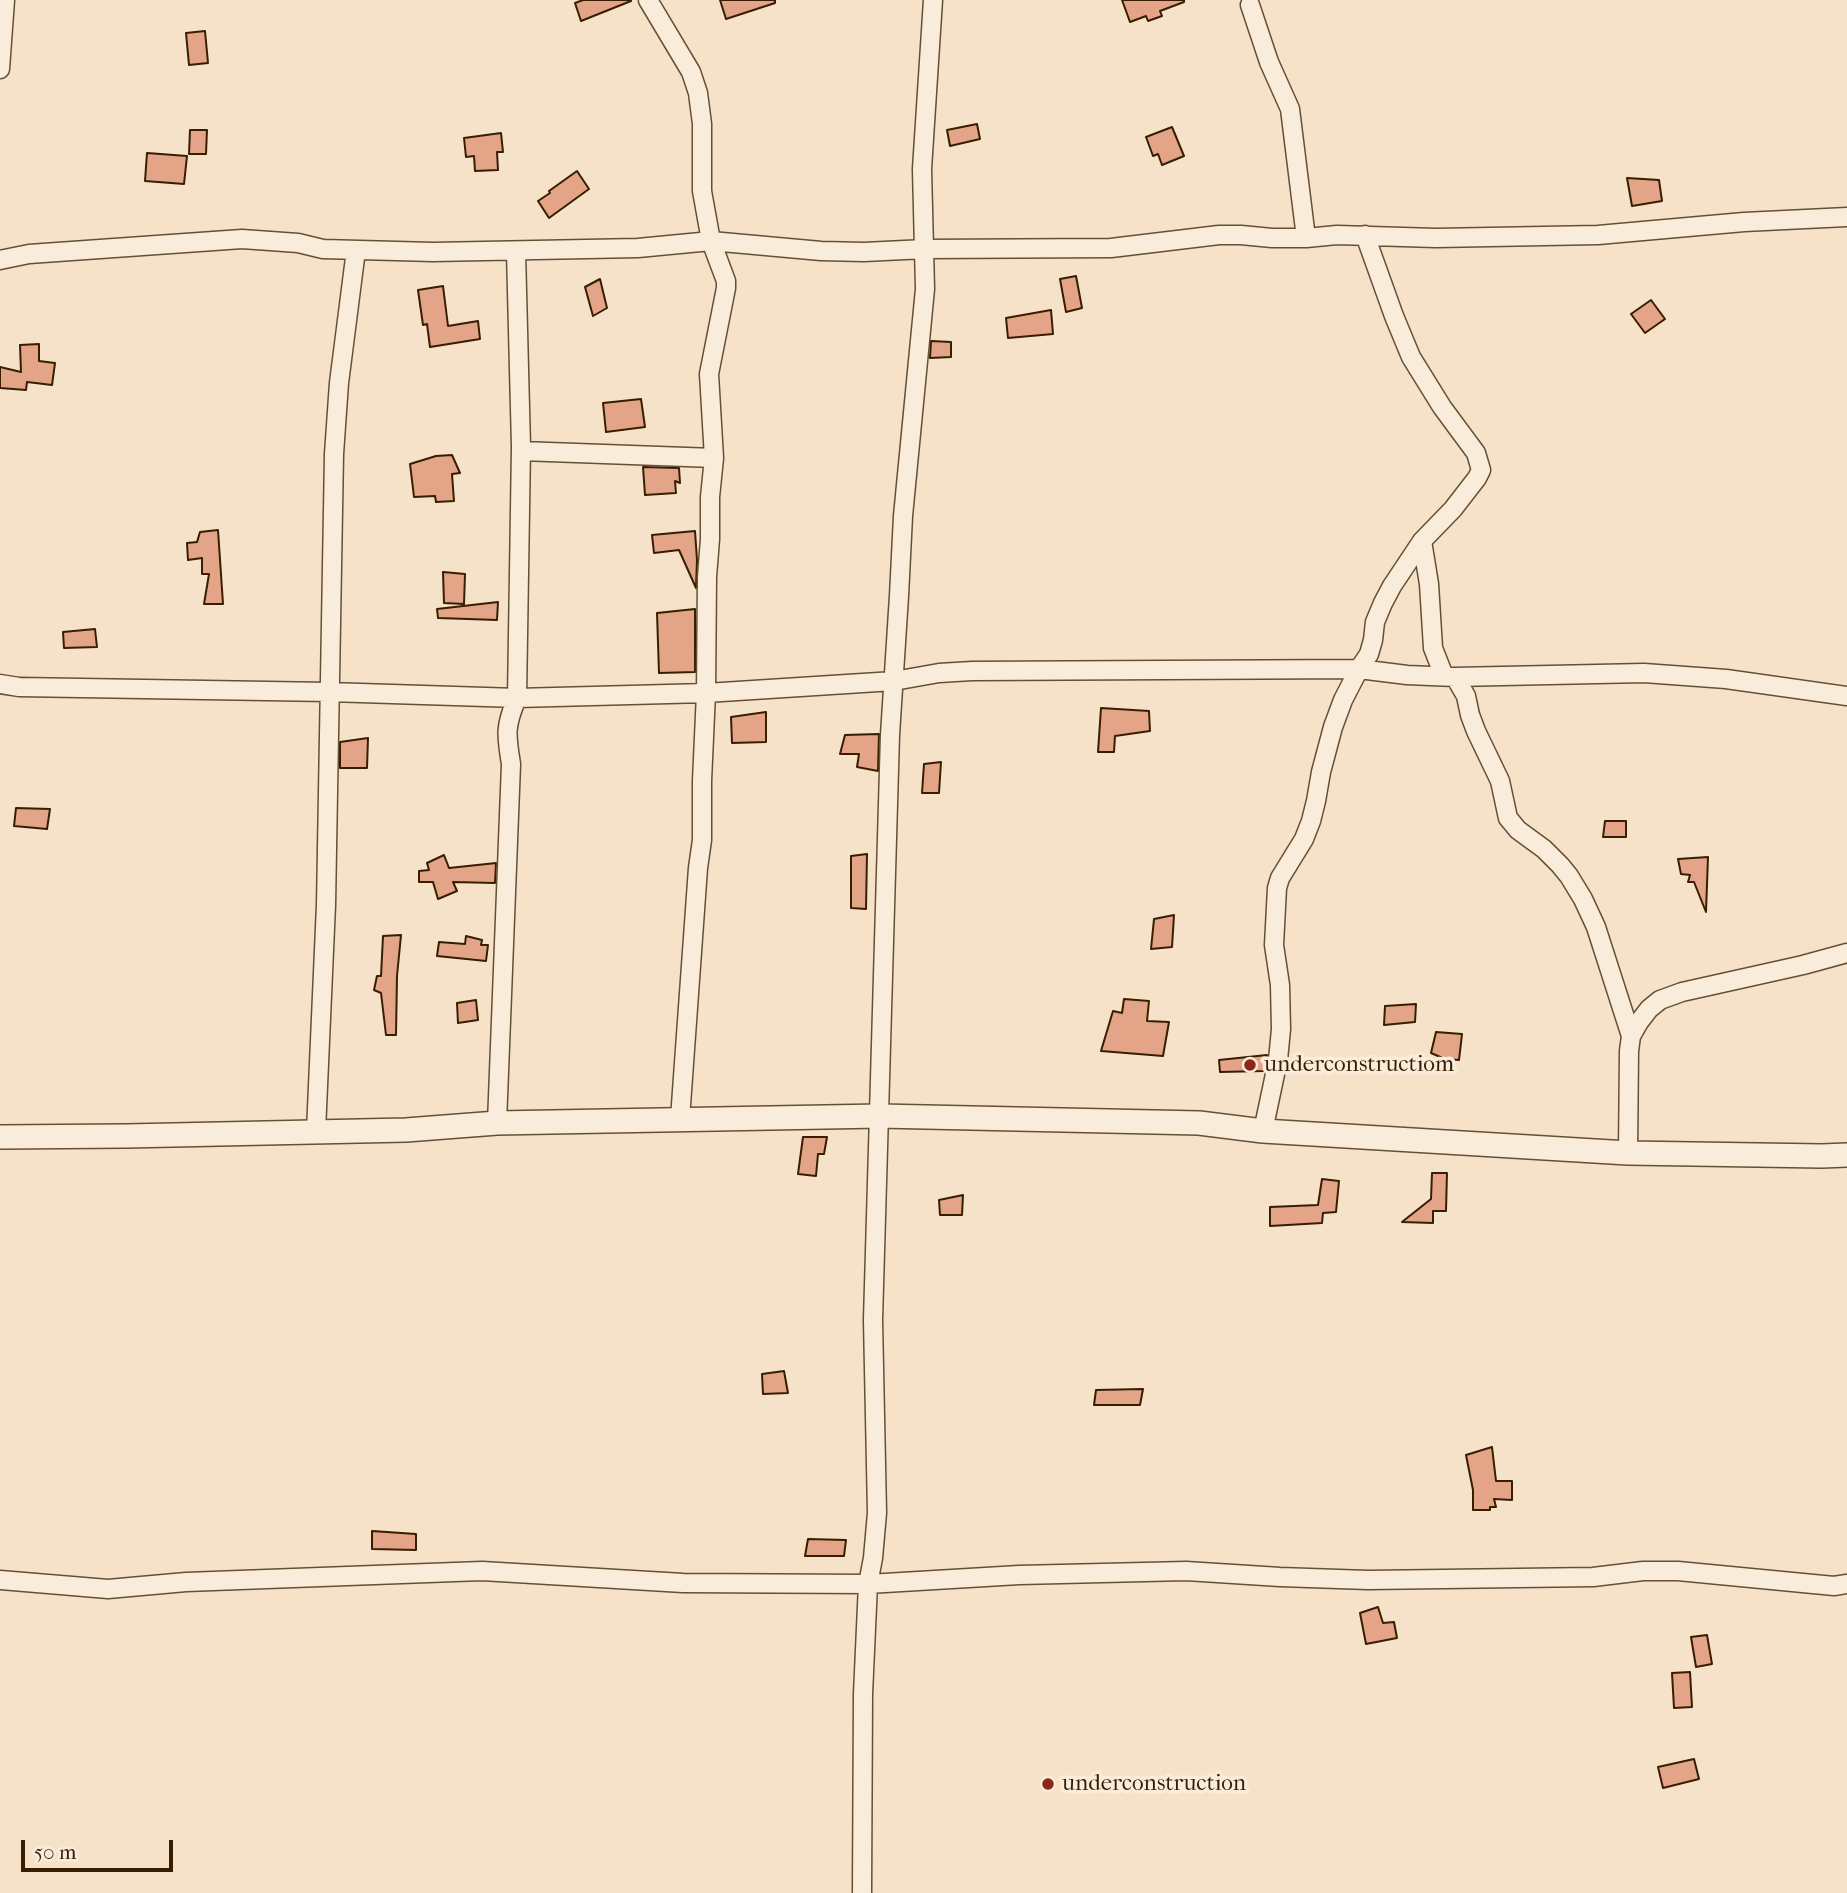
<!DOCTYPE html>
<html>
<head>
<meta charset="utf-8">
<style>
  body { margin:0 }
  #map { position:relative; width:1847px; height:1893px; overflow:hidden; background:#f6e2c8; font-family:"IM FELL French Canon",serif }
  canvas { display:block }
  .scale { position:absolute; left:21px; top:1840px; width:152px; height:32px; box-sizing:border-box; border:4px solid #371e00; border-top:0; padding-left:9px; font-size:21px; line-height:24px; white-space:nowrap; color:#371e00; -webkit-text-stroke:5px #f9ecdb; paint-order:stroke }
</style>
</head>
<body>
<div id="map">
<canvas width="1847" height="1893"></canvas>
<div class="scale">50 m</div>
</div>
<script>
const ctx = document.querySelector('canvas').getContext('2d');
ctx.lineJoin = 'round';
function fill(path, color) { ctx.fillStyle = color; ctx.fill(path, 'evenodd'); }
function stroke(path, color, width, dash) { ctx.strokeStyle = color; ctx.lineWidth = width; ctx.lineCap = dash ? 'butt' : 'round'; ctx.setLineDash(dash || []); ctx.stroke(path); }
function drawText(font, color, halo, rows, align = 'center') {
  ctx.font = font + ' "IM FELL French Canon",serif'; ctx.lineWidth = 7; ctx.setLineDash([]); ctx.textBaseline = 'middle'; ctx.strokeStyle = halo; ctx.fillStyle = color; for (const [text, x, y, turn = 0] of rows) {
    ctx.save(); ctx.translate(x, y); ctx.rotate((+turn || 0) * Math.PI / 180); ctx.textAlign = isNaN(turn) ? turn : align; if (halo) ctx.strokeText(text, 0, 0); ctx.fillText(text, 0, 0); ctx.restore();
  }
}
const building = new Path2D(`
  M583,0h48v1l-50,20 -6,-18z
  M720,0h55v3l-49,16z
  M1122,0h62v2l-24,9 2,5 -14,5 -2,-5 -16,6z
  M205,31l3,32 -19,2 -3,-32z
  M977,124l3,15 -30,7 -3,-16z
  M1172,127l12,29 -22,9 -4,-11 -5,2 -7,-19z
  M190,130h17l-1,24h-17z
  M501,133l2,19h-6l1,18 -23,1 -1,-15 -8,1 -2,-19z
  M147,153l40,3 -3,28 -39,-3z
  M577,171l12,18 -40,29 -11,-17 12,-8 -1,-2z
  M1627,178l32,2 3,21 -30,5z
  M1076,276l6,32 -16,4 -6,-33z
  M600,279l7,29 -14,8 -8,-29z
  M443,286l5,40 30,-5 2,18 -50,8 -3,-23 -4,1 -5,-35z
  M1651,300l14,19 -20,14 -14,-19z
  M1051,310l2,24 -45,4 -2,-20z
  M931,341l20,1v15l-21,1z
  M39,344v17l16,2 -3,22 -25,-3 -1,8 -26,-2v-21l21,5 -1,-27z
  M641,399l4,28 -39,5 -3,-29z
  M452,455l8,18 -8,1 2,27 -18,1 -1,-6 -21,1 -4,-33 26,-8z
  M643,467l36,1 1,15 -5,-2 1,12 -31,2z
  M218,530l5,74h-19l5,-30h-7v-16l-14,2 -1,-17 10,-1 3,-10z
  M695,531l2,29 -1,28 -17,-38 -25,3 -2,-18z
  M443,572l22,2 -1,30 -20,-1z
  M498,602l-1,18 -59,-2 -1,-9z
  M695,609v63l-36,1 -2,-60z
  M95,629l2,18 -33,1 -1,-16z
  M1101,708l48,3 1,20 -35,5 -1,16h-16z
  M766,712v30l-34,1 -1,-26z
  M879,734l-1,37 -21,-4 2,-13h-19l5,-19z
  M368,738l-1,30h-27v-26z
  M941,762l-2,31h-17l2,-29z
  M16,808l34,1 -3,20 -33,-3z
  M1605,821h21v16h-23z
  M867,854l-1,55 -15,-1v-52z
  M444,855l5,13 47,-5 -1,20 -42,-1 4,9 -19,8 -5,-17h-14v-11l10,-1 -2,-7z
  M1708,857l-2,55 -12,-30h-6l2,-7 -9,-1 -3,-15z
  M1174,915l-2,32 -21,2 3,-30z
  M401,935l-4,41 -1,59h-10l-5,-42 -7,-3 3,-14h4l2,-40z
  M466,936l16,4 -1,5h7l-2,16 -49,-5 2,-14 26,2z
  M1124,999l25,2 -2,20 22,1 -6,34 -62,-5 12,-40 9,2z
  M476,1000l2,20 -20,3 -1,-20z
  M1416,1004l-1,18 -31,3 1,-19z
  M1436,1032l26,2 -3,26 -14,-1 -14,-6z
  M1267,1055l-3,16 -44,1 -1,-12z
  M803,1137h24l-3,17h-6l-2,22 -18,-2z
  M1432,1173h15l-1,38h-13v12l-31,-1 29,-23z
  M1322,1179l17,2 -3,31 -13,1 -1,10 -52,3v-19l48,-2z
  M963,1195l-1,20h-22l-1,-15z
  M784,1371l4,22 -25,1 -1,-20z
  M1143,1389l-3,16h-46l2,-15z
  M1492,1447l4,34h16v19l-18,-1 2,8h-6v3h-17v-20l-7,-35z
  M372,1531l44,3v16l-44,-1z
  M808,1539l38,1 -2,16h-39z
  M1378,1607l5,16 11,-1 3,16 -31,6 -6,-31z
  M1707,1635l5,29 -16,3 -5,-30z
  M1690,1672l2,35 -18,1 -2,-35z
  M1694,1759l5,20 -36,9 -5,-21z`);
fill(building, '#e3a488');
stroke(building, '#371e00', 2);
const minor = new Path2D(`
  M648,0l43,72 7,21 4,31v67l9,50 15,40v7l-17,86 5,84 -4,39v42l-3,38 -1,116 -4,88v59l-4,28 -18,251
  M1250,5l19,57 21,47 16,129
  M0,69l5,-69
  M0,260l29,-6 213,-15 56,4 25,6 110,3 205,-4 73,-7 110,10 43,1 61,-3 186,-1 108,-13h22l31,3h34l31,-3 99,3 162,-3 146,-13 103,-5
  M521,451l193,7
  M1422,541l7,43 4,64 11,28
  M1455,677l11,19 4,19 6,16 24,50 8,37 10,12 26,19 16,16 9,11 14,23 13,28 35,109
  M0,684l19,3 310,5 188,6 189,-5 188,-12 45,-8 33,-2 387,-2 48,6 48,2 189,-4 82,6 121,17
  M497,1123l14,-359c-5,-30 -6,-38 6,-66l4,-251 -5,-195
  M316,1131l10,-226 8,-451 5,-71 17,-133
  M1263,1131l15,-71 3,-31 -1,-44 -6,-40 3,-57 3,-10 24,-39 7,-18 5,-20 5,-29 12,-45 10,-27 16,-31 10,-15 4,-14 2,-18 8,-19 9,-17 30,-45 31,-32 24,-31 4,-8 -5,-17 -34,-46 -31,-50 -17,-41 -29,-81
  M1628,1153l1,-102 2,-15 8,-14 10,-13 11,-9 22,-8 121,-27 44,-12
  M0,1580l108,9 78,-7 296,-11 201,12 185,1 151,-9 167,-4 94,6 88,3 225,-3 50,-6h35l156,15 13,-2
  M862,1893l1,-199 5,-110 5,-26 4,-45 -4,-193 17,-585 9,-139 4,-80 22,-227 -3,-120 11,-169`);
const tertiary = new Path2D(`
  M0,1137l126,-1 280,-6 91,-7 383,-7 319,7 64,8 365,22 194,3 25,-1`);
stroke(minor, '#674f32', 21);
stroke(tertiary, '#674f32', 26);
stroke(minor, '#f9ecdb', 18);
stroke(tertiary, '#f9ecdb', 23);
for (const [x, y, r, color] of [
  [1250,1065,7,"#8f2418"],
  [1048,1784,7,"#8f2418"]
]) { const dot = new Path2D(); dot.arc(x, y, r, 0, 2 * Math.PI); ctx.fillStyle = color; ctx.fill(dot); stroke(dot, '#f9ecdb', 2.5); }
drawText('23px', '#371e00', '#f9ecdb', [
  ["underconstructiom",1264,1065],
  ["underconstruction",1062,1784]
], 'left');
</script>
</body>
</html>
